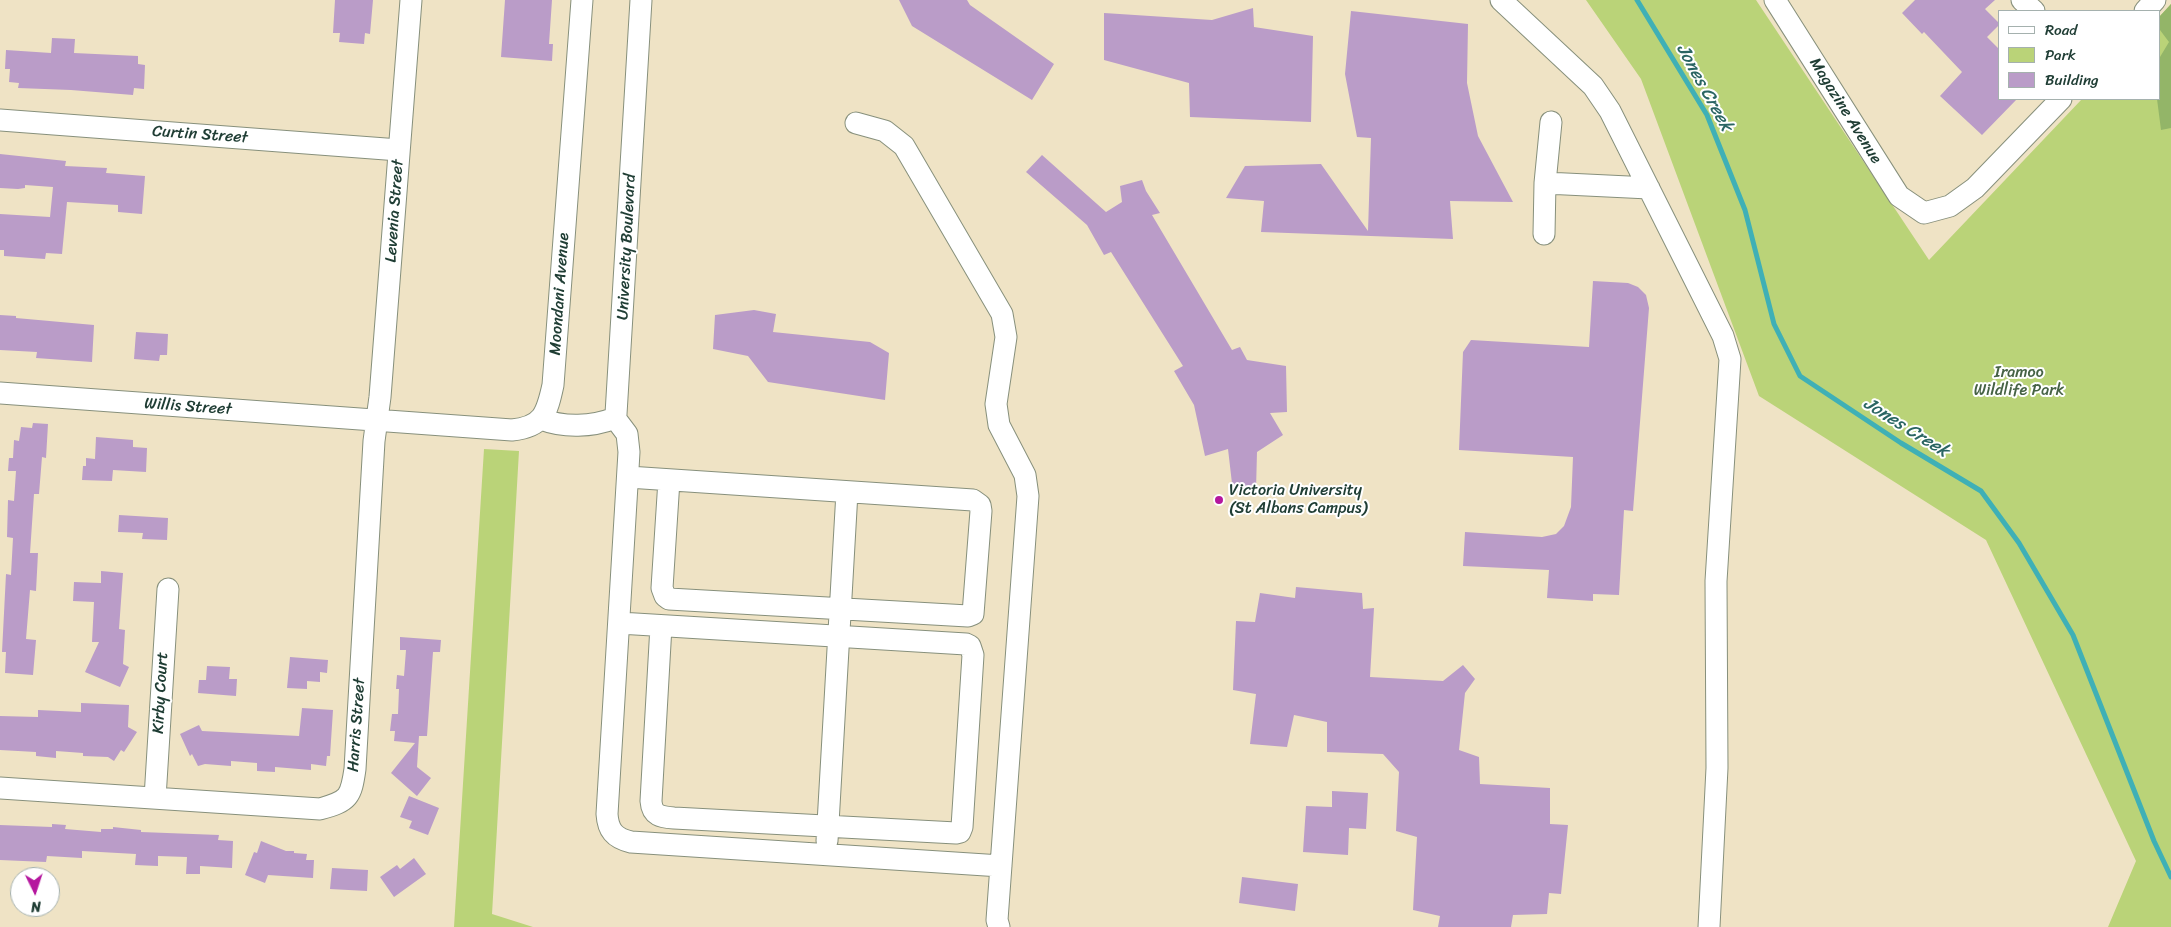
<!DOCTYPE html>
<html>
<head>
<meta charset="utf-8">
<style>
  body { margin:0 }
  #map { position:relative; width:2171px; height:927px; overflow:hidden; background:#efe3c5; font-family:Sriracha,sans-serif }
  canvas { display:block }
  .legend { position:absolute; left:1998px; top:10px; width:162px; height:90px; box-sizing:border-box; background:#fff; border:1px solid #a5b1ae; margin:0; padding:6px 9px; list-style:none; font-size:15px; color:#1f3d34 }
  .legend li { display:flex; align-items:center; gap:10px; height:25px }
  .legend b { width:25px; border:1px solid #a5b1ae }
  .north { position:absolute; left:10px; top:867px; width:50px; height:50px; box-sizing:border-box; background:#fff; border:1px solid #a5b1ae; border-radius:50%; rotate:176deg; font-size:14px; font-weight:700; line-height:20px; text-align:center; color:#1f3d34 }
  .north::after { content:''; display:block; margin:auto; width:18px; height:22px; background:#b5179e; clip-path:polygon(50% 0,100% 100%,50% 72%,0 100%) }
</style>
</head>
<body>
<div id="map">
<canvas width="2171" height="927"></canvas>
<ul class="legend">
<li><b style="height:6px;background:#fff"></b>Road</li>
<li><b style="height:14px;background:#bad378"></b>Park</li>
<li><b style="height:14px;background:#ba9cc8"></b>Building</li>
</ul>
<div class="north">N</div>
</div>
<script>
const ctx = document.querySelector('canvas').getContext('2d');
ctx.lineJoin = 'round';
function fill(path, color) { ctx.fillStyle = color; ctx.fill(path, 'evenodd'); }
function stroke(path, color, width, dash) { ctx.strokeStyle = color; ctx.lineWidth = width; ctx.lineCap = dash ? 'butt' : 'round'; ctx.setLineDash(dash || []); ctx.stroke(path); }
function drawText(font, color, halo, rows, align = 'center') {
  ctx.font = font + ' Sriracha,sans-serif'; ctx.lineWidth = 4; ctx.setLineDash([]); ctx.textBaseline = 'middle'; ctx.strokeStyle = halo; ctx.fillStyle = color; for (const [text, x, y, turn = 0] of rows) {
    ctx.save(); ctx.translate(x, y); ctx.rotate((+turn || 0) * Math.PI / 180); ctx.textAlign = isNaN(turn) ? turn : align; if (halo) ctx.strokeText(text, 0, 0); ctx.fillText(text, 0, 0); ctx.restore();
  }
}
fill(new Path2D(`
  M1586,0h170l173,260 153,-161h78v-83l11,-12v923h-63l28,-66 -150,-321 -227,-144 -118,-317z
  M484,449l35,2 -27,463 41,13h-79z`), '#bad378');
fill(new Path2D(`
  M2171,4v124l-10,2 -4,-31h3v-42l9,-15 -9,-12v-14z`), '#93b568');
stroke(new Path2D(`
  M1637,0l70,115 38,95 29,114 26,52 101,67 80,48 38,52 54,92 81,206 17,36`), '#3fb0b6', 5);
fill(new Path2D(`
  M335,0h38l-3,34 -5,-1 -1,11 -25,-2 1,-9h-7z
  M505,0h47l-3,44h4l-1,17 -51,-4z
  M899,0h68l3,5 84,59 -22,36 -120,-74z
  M1915,0h80l-10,9 15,15 -13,13 13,13v49h17l-35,36 -42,-39 22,-24 -38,-40 -2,2 -20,-21z
  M1253,8l1,19 59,9 -2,86 -121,-5 -1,-34 -85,-23v-47l108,7z
  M1351,11l117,13 -1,59 11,53 35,66 -63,-1 3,38 -192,-7 3,-31 -38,-3 19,-32 76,-2 47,67 3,-93 -14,-1 -12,-63z
  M52,38l23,1 -1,14 64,3v8l7,1 -1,24 -10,-1 -1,7 -62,-5 -53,-2 1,-5 -10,-1 1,-13h-5l1,-19 45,3z
  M0,154l66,7 -1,5 42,2 -1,5 39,3 -3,38 -24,-2v-7l-51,-3 -5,52 -16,-1 -1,6 -41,-3v-6h-4v-36l50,3 3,-30 -28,-2v3l-7,1 -18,-1z
  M1042,155l64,57 16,-10 -2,-16 22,-6 4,11 14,22 -8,2 80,135 8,-3 7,13 39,6 1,46 -17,1 13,22 -26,17 -1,38 -23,2 -5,-43 -23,7 -11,-51 -20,-34 9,-5 -72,-114 -7,3 -17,-30 -61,-53z
  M1593,281l35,2 10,4 8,8 3,13 -16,203 -9,-1 -5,85 -26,-1v7l-46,-3 2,-28 -86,-4 2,-34 77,5 14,-3 8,-8 7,-19 2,-50 -114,-7 4,-98 8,-12 118,7z
  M754,310l22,4 -3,18 97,10 19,11 -4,47 -117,-18 -20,-26 -35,-7 2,-34z
  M0,315l16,1v2l78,7 -2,37 -56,-4 1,-6 -37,-2z
  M136,332l32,2 -1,21h-7l-1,6 -25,-2z
  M33,423l15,1 -2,34 -4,-1 -3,37h-5l-4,59h8l-2,38 -6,-1 -4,49 10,1 -3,35 -28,-2 1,-21h-4l4,-78 5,1 2,-37 -6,-1 1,-37 6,1 2,-30h-8l1,-13h4l1,-18 5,1 2,-14 11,1z
  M96,437l37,3v7l14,1 -1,24 -33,-2 -1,11 -30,-1 1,-14h3v-8l9,1z
  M119,515l49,3 -1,22 -25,-1 1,-6 -25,-1z
  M101,571l22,2 -4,56 6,1 -2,34 6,3 -9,20 -35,-15 14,-30h-7l2,-40 -21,-1 1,-19 27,1z
  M1296,587l66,6 1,16 11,-1 -4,69 73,4 20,-16 12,14 -10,14 -6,57 20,7 1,27 70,4v36l18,1 -7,69 -12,-1 -2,21 -34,1 -2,12h-73l2,-11 -27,-6 4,-73 -21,-6 3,-59 -16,-18 -56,-2v-30l-33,-7 -7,32 -37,-3 6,-50 -23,-4 3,-69 19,1 5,-29 35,5z
  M400,637l41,3 -1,12h-7l-6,84h-8l-2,31 14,11 -14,18 -26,-23 24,-30 -21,-2 1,-10h-5l2,-17h6l1,-25h-3l1,-14 7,1 2,-26h-6z
  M290,657l38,3 -1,13 -7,-1v10l-13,-1v8l-20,-1z
  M207,666l23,1 -1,12h8l-1,17 -38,-3 1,-13h7z
  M81,703l48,2 -1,22 9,5 -13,20 -3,-2 -7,11 -6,-4 -25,-1v-3l-27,-2v7l-20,-2v-4l-36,-2v-34l38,1v-7l43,2z
  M302,708l31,2 -3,46h-3l-1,10 -15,-2v6l-36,-3v5l-18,-1v-8l-26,-2v5l-26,-2 -7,2 -6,-12 -2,2 -10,-22 19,-9 3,6 97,5z
  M1332,791l36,2 -2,36 -17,-1 -1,27 -45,-3 3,-46 26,1z
  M409,796l30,12 -11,27 -19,-7 3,-7 -12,-4z
  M52,824l14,1 -1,4 36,3v-3h12v-2l28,3v2l78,3 -1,5 15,1 -1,27 -32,-2v8h-14l1,-17 -29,-1v10l-23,-1 1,-11 -54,-3v7l-35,-2 -1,6 -46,-2v-35l52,2z
  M261,841l25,10h8v2l13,1 -1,6h8l-1,18 -45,-3 -3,8 -20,-8 9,-23 3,1z
  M414,858l12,16 -32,23 -14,-20 17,-12 3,4z
  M332,868l36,2 -1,21 -37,-2z
  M1242,877l56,7 -3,27 -56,-8z`), '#ba9cc8');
const minor = new Path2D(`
  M1501,0l92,86 17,25 113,225 7,23 -14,222 1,187 -8,159
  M1775,0l124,196 25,17 26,-7 25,-18 86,-89
  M2022,0l12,11
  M2145,11l10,-11
  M0,120l399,30
  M856,123l29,8 19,15 98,168 4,23 -10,67 3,21 26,50 3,21 -31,424 2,7
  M1545,183l6,-61
  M1544,234l1,-51 104,5
  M0,393l512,37c31,-3 35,-17 41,-45l29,-385
  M615,418l12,16 2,18 -22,362c1,16 7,24 24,28l370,24
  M541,419c23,9 51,8 74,-1l1,-4 25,-414
  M628,477l345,23 7,5 1,6 -8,103 -5,2 -299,-17 -4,-3 -3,-8 7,-108
  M619,623l347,21 4,2 3,9 -11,172 -2,5 -4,1 -282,-15c-13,-1 -22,-2 -23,-17l10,-175
  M0,788l320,21c29,-8 31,-12 35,-40l19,-328 6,-44 31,-397
  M155,798l13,-209
  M827,841l20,-349`);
stroke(minor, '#87907c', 23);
stroke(minor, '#fff', 21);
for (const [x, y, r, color] of [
  [1219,500,5,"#b5179e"]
]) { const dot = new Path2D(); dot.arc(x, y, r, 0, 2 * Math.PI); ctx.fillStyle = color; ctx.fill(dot); stroke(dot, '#fff', 2); }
drawText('16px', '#1f3d34', '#fff', [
  ["Magazine Avenue",1845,111,58],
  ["Curtin Street",200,135,4],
  ["Levenia Street",395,211,-86],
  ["University Boulevard",627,247,-87],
  ["Moondani Avenue",560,294,-86],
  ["Willis Street",188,407,4],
  ["Kirby Court",161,693,-87],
  ["Harris Street",357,725,-86]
]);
drawText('16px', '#466245', '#fff', [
  ["Iramoo",2019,373],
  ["Wildlife Park",2019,391]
]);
drawText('16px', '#1f3d34', '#fff', [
  ["Victoria University",1229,491],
  ["(St Albans Campus)",1229,509]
], 'left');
drawText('italic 18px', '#2a6562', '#fff', [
  ["Jones Creek",1704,88,61],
  ["Jones Creek",1906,428,32]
]);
</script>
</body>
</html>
